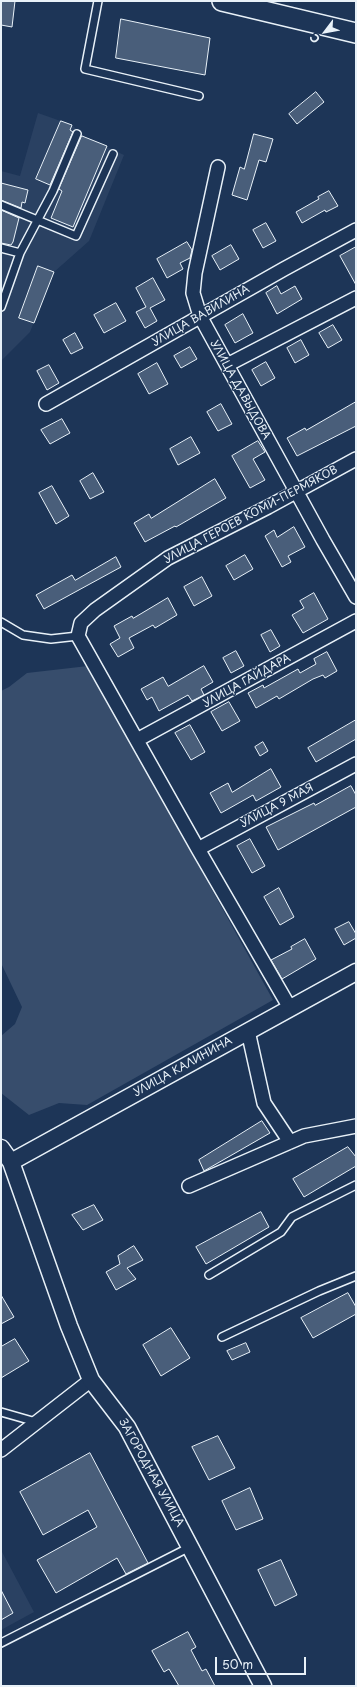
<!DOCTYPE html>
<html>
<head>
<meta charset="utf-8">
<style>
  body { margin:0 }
  #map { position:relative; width:357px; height:1687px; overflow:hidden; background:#1d3557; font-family:"Playpen Sans",sans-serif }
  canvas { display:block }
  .frame { position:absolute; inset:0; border:2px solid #e8f1f8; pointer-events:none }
  .north { position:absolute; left:305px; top:12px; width:40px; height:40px; -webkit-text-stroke:3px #1d3557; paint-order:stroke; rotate:238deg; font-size:11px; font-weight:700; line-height:16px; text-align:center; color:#e8f1f8 }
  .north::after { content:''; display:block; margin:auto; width:14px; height:18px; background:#e8f1f8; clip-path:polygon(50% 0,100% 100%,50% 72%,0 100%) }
  .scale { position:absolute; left:215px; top:1657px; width:91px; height:18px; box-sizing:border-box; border:2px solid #e8f1f8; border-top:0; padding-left:5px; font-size:12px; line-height:14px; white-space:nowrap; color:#e8f1f8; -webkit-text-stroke:3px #1d3557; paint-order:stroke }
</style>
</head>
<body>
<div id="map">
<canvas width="357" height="1687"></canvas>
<div class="frame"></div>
<div class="north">С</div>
<div class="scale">50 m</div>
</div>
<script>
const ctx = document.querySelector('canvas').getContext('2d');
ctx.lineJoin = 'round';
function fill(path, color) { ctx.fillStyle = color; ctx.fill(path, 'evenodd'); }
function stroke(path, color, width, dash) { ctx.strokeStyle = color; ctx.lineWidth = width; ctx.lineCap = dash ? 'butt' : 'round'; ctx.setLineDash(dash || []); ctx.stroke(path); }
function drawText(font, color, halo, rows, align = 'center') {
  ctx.font = font + ' "Playpen Sans",sans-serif'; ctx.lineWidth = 3; ctx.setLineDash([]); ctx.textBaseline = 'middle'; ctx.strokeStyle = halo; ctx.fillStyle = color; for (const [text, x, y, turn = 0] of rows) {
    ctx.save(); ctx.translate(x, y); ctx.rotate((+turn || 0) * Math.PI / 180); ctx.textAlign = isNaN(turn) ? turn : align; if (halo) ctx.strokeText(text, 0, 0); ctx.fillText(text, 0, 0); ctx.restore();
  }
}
fill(new Path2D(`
  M38,113l34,12 13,12 39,18 -35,86 -35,31 -24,60 -29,29v-190l19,5z
  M1,1550l33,62 -33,18z`), '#2a4162');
fill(new Path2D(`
  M88,666l185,334 -186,105 -28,-2 -30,12 -28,-22v-57l14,-12 7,-17 -21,-44v-272l8,-4 18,-14z`), '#374d6c');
const building = new Path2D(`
  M1,1h14l-3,26 -11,-2z
  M121,19l89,19 -5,37 -89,-17z
  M316,92l8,10 -27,22 -8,-10z
  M61,121l11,4 -2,5 3,2 -23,53 -14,-6z
  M254,134l19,5 -7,23 -7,-2 -12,40 -15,-5 8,-28 4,2z
  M82,136l25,10 -34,81 -22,-9 11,-27 -3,-2z
  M1,183l27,7 -3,13 -3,-1 -1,6 -20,-8z
  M329,191l9,15 -12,6 -1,-2 -23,13 -6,-11 23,-13 -1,-2z
  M1,210l18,8 -6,24 -2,3 -10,-2z
  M266,223l10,18 -13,7 -10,-18z
  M187,242l5,8 -2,8 -10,5 3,6 -16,9 -10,-19z
  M231,245l8,14 -19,11 -8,-14z
  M356,247v38l-16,-29z
  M38,266l16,6 -20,51 -15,-5z
  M153,278l12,22 -15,8 7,13 -12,7 -9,-16 10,-5 -10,-19z
  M277,286l4,8 14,-8 7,13 -25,15 -11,-21z
  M116,303l10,18 -22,12 -10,-18z
  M243,314l10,19 -18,10 -10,-18z
  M333,325l9,15 -14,8 -9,-15z
  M75,333l8,15 -12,6 -8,-14z
  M301,340l8,15 -14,8 -8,-15z
  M190,347l7,12 -16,9 -7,-12z
  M266,362l9,16 -14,8 -9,-16z
  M157,363l11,21 -19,10 -11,-20z
  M49,365l10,18 -12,7 -10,-19z
  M356,402v24l-59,30 -10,-18 18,-10 1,2z
  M221,404l11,20 -14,7 -11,-19z
  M62,419l8,14 -20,11 -9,-14z
  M191,437l9,16 -22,12 -8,-16z
  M258,441l7,11 -12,7 12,21 -15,8 -18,-32z
  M93,473l11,19 -14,7 -10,-18z
  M215,479l11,19 -50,29 -1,-1 -30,16 -11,-19 15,-9 2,4z
  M52,486l17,30 -13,8 -17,-31z
  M294,527l11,20 -17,9 3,6 -9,5 -17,-31 9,-6 3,7z
  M245,555l8,14 -19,11 -8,-14z
  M116,557l5,10 -77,42 -8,-14 36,-20 3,5z
  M202,577l10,19 -18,10 -10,-19z
  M314,593l14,26 -25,14 -11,-18 12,-7 -4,-7z
  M168,598l9,17 -22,13 -2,-3 -24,13 5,10 -16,9 -8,-13 10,-6 -6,-12 18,-10 1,2z
  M271,630l9,16 -10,6 -9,-17z
  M236,651l8,15 -13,7 -8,-15z
  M327,652l10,19 -12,7 -2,-3 -10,4 -34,20 -2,-3 -21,12 -8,-15 15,-8 1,3 34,-19 2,4 16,-9 -2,-5z
  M204,666l9,16 -12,7 3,6 -12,6 -4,-6 -29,16 -7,-14 -5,3 -6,-11 22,-12 5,9z
  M229,702l11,19 -18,10 -11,-19z
  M356,720v19l-40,23 -8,-14z
  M190,725l15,27 -14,8 -16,-27z
  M263,742l5,9 -8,5 -5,-9z
  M271,769l10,18 -25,14 -3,-6 -32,18 -11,-20 18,-10 4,9z
  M351,786l5,9v12l-78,43 -12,-23 48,-24 1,2z
  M250,839l15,27 -13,7 -15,-27z
  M279,888l15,29 -14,8 -16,-28z
  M349,922l7,12v4l-12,7 -9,-16z
  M305,939l11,20 -34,20 -11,-19 21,-11 -1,-2z
  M262,1121l8,12 -66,38 -5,-11z
  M348,1147l8,10v9l-52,31 -11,-18z
  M94,1205l9,15 -20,10 -11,-15z
  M261,1212l8,15 -63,37 -10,-17z
  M134,1246l9,14 -16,8 9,11 -20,11 -10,-18 14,-8 -2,-8z
  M348,1293l8,14v7l-43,24 -12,-20z
  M1,1295l13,22 -13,7z
  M171,1328l19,30 -29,18 -18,-31z
  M15,1339l14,22 -28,17v-31z
  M246,1343l4,9 -18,8 -5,-9z
  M218,1436l17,32 -26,12 -17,-33z
  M90,1453l58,110 -22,11 -9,-16 -61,35 -19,-33 60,-33 -9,-17 -45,25 -23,-43z
  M250,1488l13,31 -27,11 -14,-29z
  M281,1560l16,35 -22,11 -17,-36z
  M1,1590l12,23 -12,7z
  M188,1632l8,15 -5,3 11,21 4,-2 9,17h-36l-10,-17 -5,3 -12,-21z`);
fill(building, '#495e7a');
stroke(building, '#e8f1f8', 1);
const service = new Path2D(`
  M98,1l-13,68 114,27
  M1,205l75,31 37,-82
  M1,248l19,5 -19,54
  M20,253l33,-62 24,-57
  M1,622l22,13 28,4 27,-3
  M209,1275l72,-43 11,-15 64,-32
  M222,1337l97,-46 37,-15
  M1,1412l35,10
  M1,1643l189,-96`);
const minor = new Path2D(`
  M218,167l-23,106 -2,20 7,23 123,224 33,57
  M227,365l129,-67
  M46,404l238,-135 72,-39
  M137,740l219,-119
  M198,849l158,-85
  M290,1008l-92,-159 -120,-213 3,-13 14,-13 73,-52 100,-51 88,-48
  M248,1031l16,72 26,39
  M189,1186l115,-50 52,-10
  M1,1450l90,-70`);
const tertiary = new Path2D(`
  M1,1148l10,14 58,164 22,54 36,47 136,259
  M11,1162l345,-190`);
const secondary = new Path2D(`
  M222,1l134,32`);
stroke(service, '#e8f1f8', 10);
stroke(minor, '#e8f1f8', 16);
stroke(tertiary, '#e8f1f8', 19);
stroke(secondary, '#e8f1f8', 22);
stroke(service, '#1d3557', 7);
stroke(minor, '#1d3557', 13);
stroke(tertiary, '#1d3557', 16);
stroke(secondary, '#1d3557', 19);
drawText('11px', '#e8f1f8', '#1d3557', [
  ["УЛИЦА ВАВИЛИНА",201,316,-30],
  ["УЛИЦА ДАВЫДОВА",240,390,61],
  ["УЛИЦА ГЕРОЕВ КОМИ-ПЕРМЯКОВ",251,515,-28],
  ["УЛИЦА ГАЙДАРА",247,681,-29],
  ["УЛИЦА 9 МАЯ",277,806,-28],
  ["УЛИЦА КАЛИНИНА",183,1067,-29],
  ["ЗАГОРОДНАЯ УЛИЦА",151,1473,61]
]);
</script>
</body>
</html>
